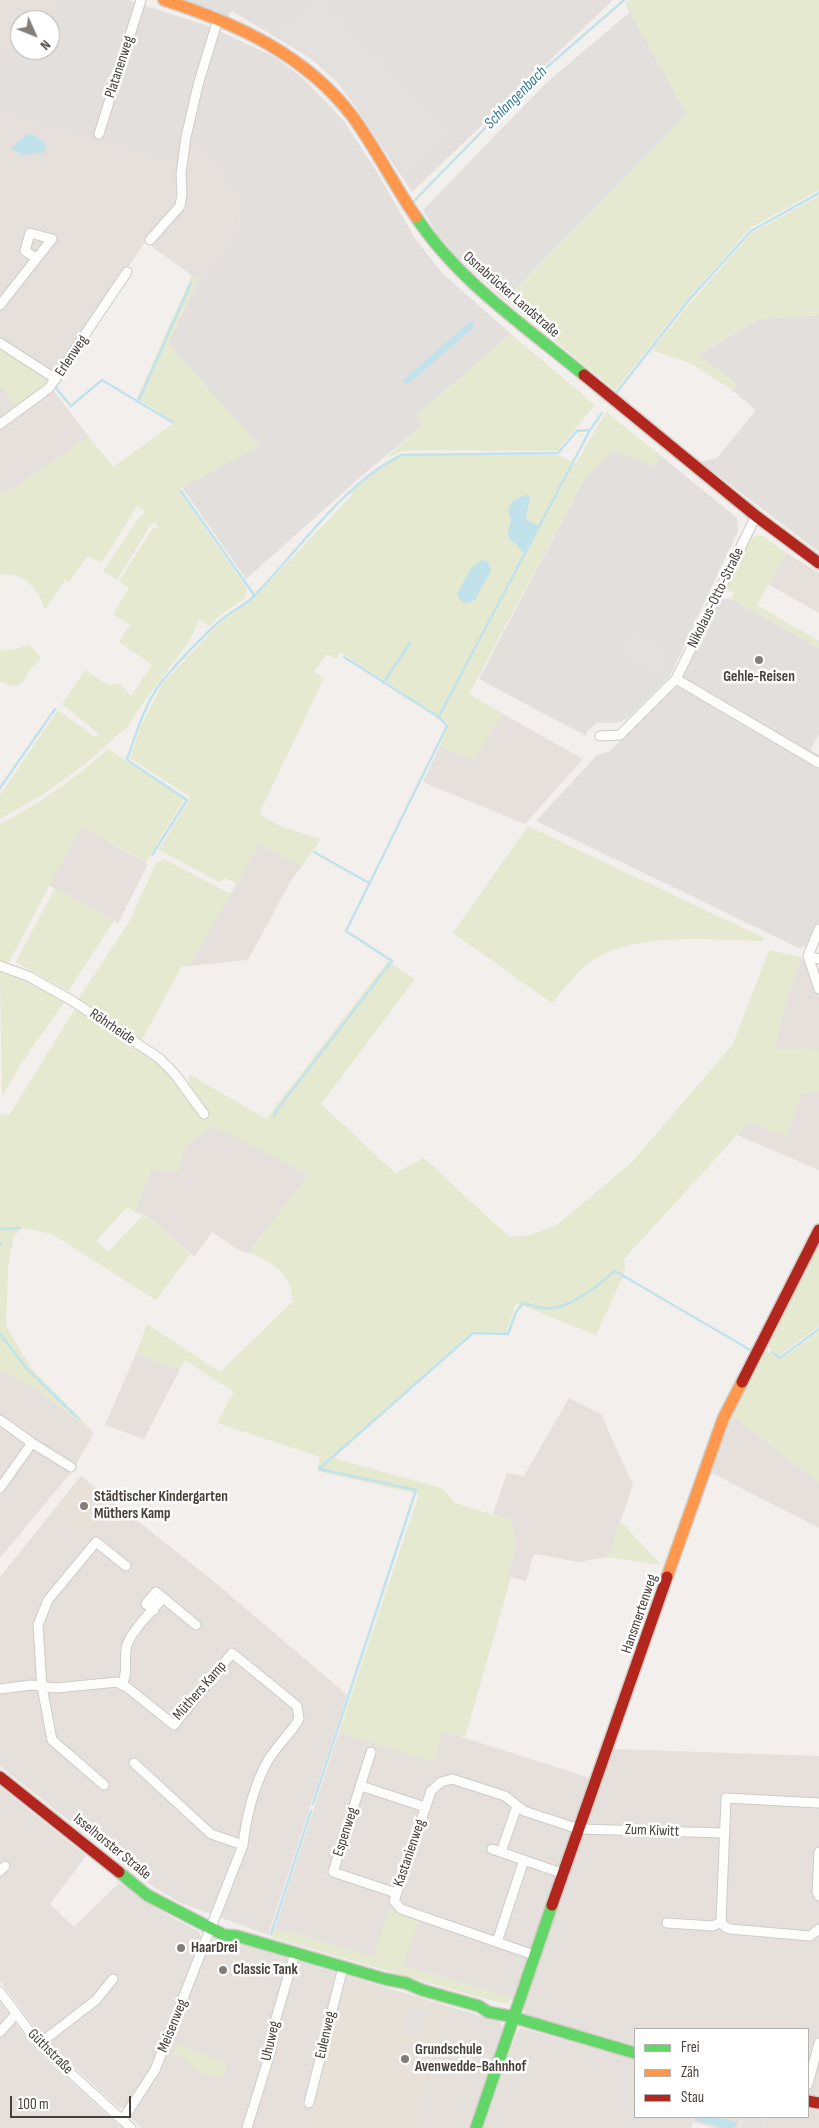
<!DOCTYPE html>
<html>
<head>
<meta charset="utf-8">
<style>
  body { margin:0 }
  #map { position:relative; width:819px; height:2128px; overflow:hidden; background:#f2efed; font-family:"Sofia Sans Condensed",sans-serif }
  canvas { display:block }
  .legend { position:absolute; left:634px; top:2028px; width:175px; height:90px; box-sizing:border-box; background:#fff; border:1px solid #b5b2b0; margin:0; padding:6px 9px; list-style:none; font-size:15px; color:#473f39 }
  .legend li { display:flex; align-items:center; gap:10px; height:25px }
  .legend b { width:25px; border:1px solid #b5b2b0 }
  .north { position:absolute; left:10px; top:10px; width:50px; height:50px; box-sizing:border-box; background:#fff; border:1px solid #b5b2b0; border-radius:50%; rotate:134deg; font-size:14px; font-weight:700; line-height:20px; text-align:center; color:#473f39 }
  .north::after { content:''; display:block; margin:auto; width:18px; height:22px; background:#837d78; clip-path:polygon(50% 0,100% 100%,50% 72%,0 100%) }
  .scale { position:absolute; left:10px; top:2096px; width:121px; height:22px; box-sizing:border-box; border:2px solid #473f39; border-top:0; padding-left:6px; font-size:15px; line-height:18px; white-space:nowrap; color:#473f39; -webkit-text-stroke:4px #fff; paint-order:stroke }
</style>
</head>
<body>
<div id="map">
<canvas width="819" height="2128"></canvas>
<ul class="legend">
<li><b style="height:6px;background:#63d668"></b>Frei</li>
<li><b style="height:6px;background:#ff974d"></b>Zäh</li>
<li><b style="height:6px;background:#b3261e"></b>Stau</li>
</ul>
<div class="north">N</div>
<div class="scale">100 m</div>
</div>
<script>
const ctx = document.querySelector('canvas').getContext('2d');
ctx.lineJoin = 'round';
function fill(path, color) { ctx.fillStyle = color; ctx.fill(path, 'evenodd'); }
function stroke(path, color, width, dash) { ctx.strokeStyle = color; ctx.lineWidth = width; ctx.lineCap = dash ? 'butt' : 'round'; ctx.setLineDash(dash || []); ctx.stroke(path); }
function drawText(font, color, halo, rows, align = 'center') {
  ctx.font = font + ' "Sofia Sans Condensed",sans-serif'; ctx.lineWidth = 5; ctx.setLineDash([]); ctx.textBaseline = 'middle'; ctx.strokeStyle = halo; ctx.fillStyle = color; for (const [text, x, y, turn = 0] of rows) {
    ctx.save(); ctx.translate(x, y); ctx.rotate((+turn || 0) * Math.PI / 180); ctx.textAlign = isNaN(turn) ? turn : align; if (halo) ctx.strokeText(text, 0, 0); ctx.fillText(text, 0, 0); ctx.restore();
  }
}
fill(new Path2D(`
  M0,0h58l-8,24v-4h-30v30h17l-9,12 -28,-14z
  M0,114l179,51 -1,40 -35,40 -92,137 -51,-33z
  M189,140l52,63 -2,21 -41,56 -48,-35 33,-38 1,-32z
  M0,387l4,2 11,20 -15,11z
  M53,390l36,47 -77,52 -12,4v-65z
  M786,553l33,20v40l-51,-29z
  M503,714l80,45 -58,65 -102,-42 17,-36 33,14z
  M81,826l67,38 -30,59 -69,-38z
  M259,844l43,22 -12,16 -42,78 -59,6z
  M801,957l4,5 14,35v53l-44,-1 9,-41z
  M802,1092h17v78l-82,-35 12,-13 37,14z
  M213,1125l96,50 -61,78 -10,-3 -26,-18 -18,25 -44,-39 -15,-6 16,-42 27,1 7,-25z
  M136,1354l44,15 -36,70 -39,-14z
  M0,1370l37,19 57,44 -21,37 -73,88z
  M569,1398l32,16 32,71 -25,72 -29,5 -45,-8 -8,27 -19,-5 9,-30 -6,-26 -17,-6 14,-41 17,3z
  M731,1415l88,67v46l-109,-56z
  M81,1476l136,108 130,111 -79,240 -87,-32 -30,-18 -151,-119v-189z
  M443,1731l150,48 -80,219 -238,-70 64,-196 94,29z
  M613,1749l206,7v340l-11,-1v-66h-173v16l-109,-30 -3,-10z
  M0,1787l86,69 -36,48 24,23 45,-44 52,34 27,14 2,3 2,6 -51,127 -27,41h-5l-76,-69 -43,-58z
  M216,1937l285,85 2,7 -34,99h-328l-10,-10 1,-2 27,-44 52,-131z
  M0,2002l34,46 88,80h-122z
  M521,2028l114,32v57h107l-3,11h-25l-21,-6 -2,6h-208l34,-96z
  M808,2109l11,2v17h-56l4,-11h41z`), '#e5e0db');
fill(new Path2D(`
  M58,0h70l80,26 67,31 30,23 38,40 34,52 37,65 27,35 70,62 -93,80 4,12 -57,47 -119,106 -64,-92 77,-41 -91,-102 30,-64 41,-56 2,-21 -52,-63 -10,25 -179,-51v-66l28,14 9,-12h13v-26z
  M184,0h429l-201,192 -57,-86 -18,-24 -27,-24 -78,-47 -4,6 -14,-7z
  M630,12l57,102 -182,186 -48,-43 -20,-23 -14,-24 123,-127z
  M819,315v237l-118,-90 16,-4 39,-48 -24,-20 5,-6 -40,-29 62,-36z
  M612,450l43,16 5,-11 77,63 1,13 -68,145 -43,43 -11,4h-19l-10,8 -1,5 -107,-57 107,-203z
  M722,599h9l88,49v86l-9,16 9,5v167l-13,24 -7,2 -263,-127 60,-65 14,-5 63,-62 11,-14z`), '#e3dfdd');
fill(new Path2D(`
  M82,1478l31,25 -24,29 -4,1 -29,-24z
  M350,1977l100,30 -26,80 4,2 -10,29 5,2 -3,8h-116l9,-22 31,-119h3z`), '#e7e1d9');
fill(new Path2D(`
  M630,0h189v190l-69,38 -62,71 -73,91 -110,-90 182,-186 -62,-110z
  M819,196v119l-60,4 -62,35 40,30 -5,6 -40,-26 -40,-14 40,-49 60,-68z
  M192,275l6,5 -30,64 91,102 -80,44 67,98 -1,10 -25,17 -10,11 -11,-7 -9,21 -50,67 -11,18 -45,40 -42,30 -42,24v-24l58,-85 37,27 4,-3 -37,-30 23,-34 23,15 11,-2 12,13 21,-31 -33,-23 11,-17 -17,-11 16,-26 -10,-7 34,-53 6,-1 -5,-5 -4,4 -33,54 -14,-9 37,-55 6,-4 -9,-6 -35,56 -15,-5 -18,25 -4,-2 -20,30c-5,-20 -23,-40 -45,-35v-82l12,-4 77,-52 24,30 61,-44 -37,-25z
  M511,334l84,71 -38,46 -144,-1 -13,2 -15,7 37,-33 -4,-12z
  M0,349l51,33 -36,27 -11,-20 -4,-2z
  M606,412l54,43 -4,11 -44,-16 -26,26 -117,218 34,20 -30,46 -33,-14 8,-20 -1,-4 -107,-70 -4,7 -9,-5 -13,18 10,6 -65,136 23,13 39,12 -19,27 -43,-22 -22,40 -11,-6 -7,4 -60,-32 32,-53 -61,-39 11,-32 22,-43 58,-61 30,-21 101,-106 -1,-1c16,-18 38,-36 62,-39h145l18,8z
  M757,536h6l23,17 -29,52 62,36v7l-88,-49 3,-6 -7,-4v-7l24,-44z
  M29,644l12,14c-3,4 -9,8 -12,13 -7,13 -11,21 -28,10l-1,2v-33h13z
  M108,749l76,50 -38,63 -65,-36 -72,136 -9,-1v-137c39,-20 76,-46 108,-75z
  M528,826l236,112 -1,3c-53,-1 -135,-11 -178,25 -12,11 -23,25 -33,37l-99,-70z
  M164,859l67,35 -42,72h-7l-41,75 -63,-42 51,-77 27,-59z
  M55,888l59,33 -46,70 -52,-29z
  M769,950l32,7 -17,51 -9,41 44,1v42l-17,1 -16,43 -36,-14 -13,13 -113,124 1,13 -29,63 -80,-32 -10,30 -33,-2 -139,124 2,4 106,29 13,15 55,17 6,26 -9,29 4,2 -46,160 -22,-6 -10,31 -94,-30 80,-238 -102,-23 3,-14 -103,-34 17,-31 -49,-32 -5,9 -44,-15 11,-30 73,48 73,-71c-2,-27 -20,-40 -45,-48l61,-78 -96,-50 -28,21 -7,25 -27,-1 -16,42 -8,-5 -31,34 12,11 34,-36 8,2 40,36 -34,46 -104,-66 -29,-6 -9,8 -6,30 -2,60 25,42 63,65 -57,-44 -37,-19v-255l10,-1 65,-105 80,53 16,14 16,25 2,-27 77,45 122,-158 27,18 -94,125 74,69 29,-15 85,79 21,-2 27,-10 75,-63 101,-118z
  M0,969l26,11 39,21 -43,61 -20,35z
  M819,1238v88l-40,30 -13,-11z
  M819,1331v151l-88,-67 33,-66 17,11z
  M619,1522l5,3 37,40 -53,-8z
  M389,1910l30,10 -16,45 -29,-10z
  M275,1928l238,70 -6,6 -29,-7 -207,-60z
  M177,2044l50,19 -5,16 -24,-7 -13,-13 -12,-6z`), '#e4e9d0');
fill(new Path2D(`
  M312,0h10l126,133 -42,41 -23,-28 2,-2 -6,-6 2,-3 -13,-14 2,-3 -24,-25 2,-1 -38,-40 -3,1 -11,-11 -4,4 -13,-15z
  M632,633l36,19 -10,18 -36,-19z
  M409,2007l18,7 -8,23 -18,-6z
  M743,2117h23l-3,11h-23z`), '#e3e0de');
fill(new Path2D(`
  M27,134l8,1 11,9 -2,9 -22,2 -11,-6z
  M471,321l3,2v4l-66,57h-4l-1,-4z
  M524,495h6l-4,24 12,7 -14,27 -17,-17 4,-15 -3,-12 4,-7z
  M482,560l6,2 3,9 -16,29 -9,4 -7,-5 -2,-5 14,-26z
  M696,2117h21l20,5 -2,6h-11l-29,-8z`), '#c2e2eb');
stroke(new Path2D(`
  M414,201l117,-120 93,-81
  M84,346l-27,39 -1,3 15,18 31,-26 70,42
  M616,393l73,-93 62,-69 68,-38
  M138,402l53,-119
  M181,491l73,104
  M383,683l27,-40
  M438,718l152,-288 12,-17
  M0,788l55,-79
  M314,852l55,31
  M152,855l35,-55 -60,-40c9,-26 18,-58 36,-80 17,-20 38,-42 58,-60 9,-8 22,-13 31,-22 45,-45 92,-116 150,-143l156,-2 19,-22 13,-1
  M274,1117l2,-6 116,-150 -46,-30 101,-205 -7,-8 -96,-61
  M0,1229l20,-1
  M0,1243v2
  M0,1334l28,36 51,49
  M772,1352l8,6 39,-29
  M319,1469l154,-136 35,1 8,-22 7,-9c10,3 21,7 31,5 20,-3 46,-24 61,-37l137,80
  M313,1804l103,-314 -97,-21
  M271,1934l40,-123`), '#c2e2eb', 2.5);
const street = new Path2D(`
  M99,134l42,-134
  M150,240l30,-34 2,-12 -1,-20 5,-37 12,-52 20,-66
  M0,305l52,-66 -22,-6 -5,18 11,7
  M0,343l56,36
  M0,424l49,-36 78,-116
  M676,679l143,84
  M600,736l20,-1 56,-56 80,-163
  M819,929l-11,27 11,33
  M808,956l11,3
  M0,966l28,10 43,24 88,58 15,15 30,41
  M0,1420l32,23 39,24
  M0,1488l32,-45
  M154,1610l-8,-6 10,-12 40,33
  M122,1684c7,-12 1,-26 5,-39 6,-17 25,-33 36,-47
  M0,1689l31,-4 25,3 61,-6 11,6 46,37 58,-72 65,53 2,13c-9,16 -26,30 -34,47 -12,24 -19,53 -22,79l-88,225 -32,49
  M371,1752l-38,120 63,21
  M134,1763l77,71 32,11
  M104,1785l-52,-45 -10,-53 -4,-62 10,-25 48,-58 30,24
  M361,1786l64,21
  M819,1803l-93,-5 -5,124 4,5 5,2 80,7 9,-7
  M492,1849l72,25
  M501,1852l16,-46
  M819,1852l-2,40 2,4
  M0,1871l5,-5
  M667,1923l46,3 8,-4
  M497,1942l27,-82
  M534,1955l-133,-46 -7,-8 37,-110 10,-9 11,-3 53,17 19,15 55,18 146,4
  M0,1992l39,52 92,84
  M0,2032l16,-18
  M39,2044l57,-44 17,-21
  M808,2084l11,-41
  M309,2103l34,-136
  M247,2128l24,-78 3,-25 21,-72`);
const fast = new Path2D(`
  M416,217c42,64 109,109 168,158
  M119,1872l28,23 77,40 13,1 148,43 21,4 16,7 57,16 9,6 21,4 126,37
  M476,2128l76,-223`);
const slow = new Path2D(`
  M164,0c72,23 142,55 189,117 23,32 41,68 63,100
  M667,1577l56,-158 19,-37`);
const jam = new Path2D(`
  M584,375l172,141 63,47
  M742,1382l77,-152
  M0,1777l119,95
  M552,1905l115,-328
  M808,2101l11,2`);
stroke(street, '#cecbc9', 11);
stroke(fast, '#d2ccc6', 14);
stroke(slow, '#d2ccc6', 14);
stroke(jam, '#d2ccc6', 14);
stroke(street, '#fdfdfc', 9);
stroke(fast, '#63d668', 11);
stroke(slow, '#ff974d', 11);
stroke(jam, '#b3261e', 11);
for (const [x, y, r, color] of [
  [759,660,5,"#837d78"],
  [84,1506,5,"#837d78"],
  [181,1948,5,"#837d78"],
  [223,1970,5,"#837d78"],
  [405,2059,5,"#837d78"]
]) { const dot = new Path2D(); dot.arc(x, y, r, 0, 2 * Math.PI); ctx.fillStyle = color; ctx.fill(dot); stroke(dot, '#fff', 2); }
drawText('15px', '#473f39', '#fff', [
  ["Platanenweg",120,67,-72],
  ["Osnabrücker Landstraße",511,295,41],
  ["Erlenweg",72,356,-56],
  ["Nikolaus-Otto-Straße",716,598,-64],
  ["Röhrheide",112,1027,34],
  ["Hansmertenweg",640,1614,-71],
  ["Müthers Kamp",200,1691,-49],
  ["Zum Kiwitt",652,1831,2],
  ["Espenweg",346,1832,-72],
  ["Isselhorster Straße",112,1847,39],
  ["Kastanienweg",410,1853,-71],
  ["Meisenweg",173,2026,-68],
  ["Eulenweg",326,2035,-77],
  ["Uhuweg",271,2041,-77],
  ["Güthstraße",50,2052,45]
]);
drawText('bold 15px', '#473f39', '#fff', [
  ["Gehle-Reisen",759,677,"center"],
  ["Städtischer Kindergarten",94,1497],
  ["Müthers Kamp",94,1514],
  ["HaarDrei",191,1948],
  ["Classic Tank",233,1970],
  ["Grundschule",415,2050],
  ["Avenwedde-Bahnhof",415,2067]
], 'left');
drawText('italic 16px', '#367c92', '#fff', [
  ["Schlangenbach",516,98,-45]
]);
</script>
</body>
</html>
